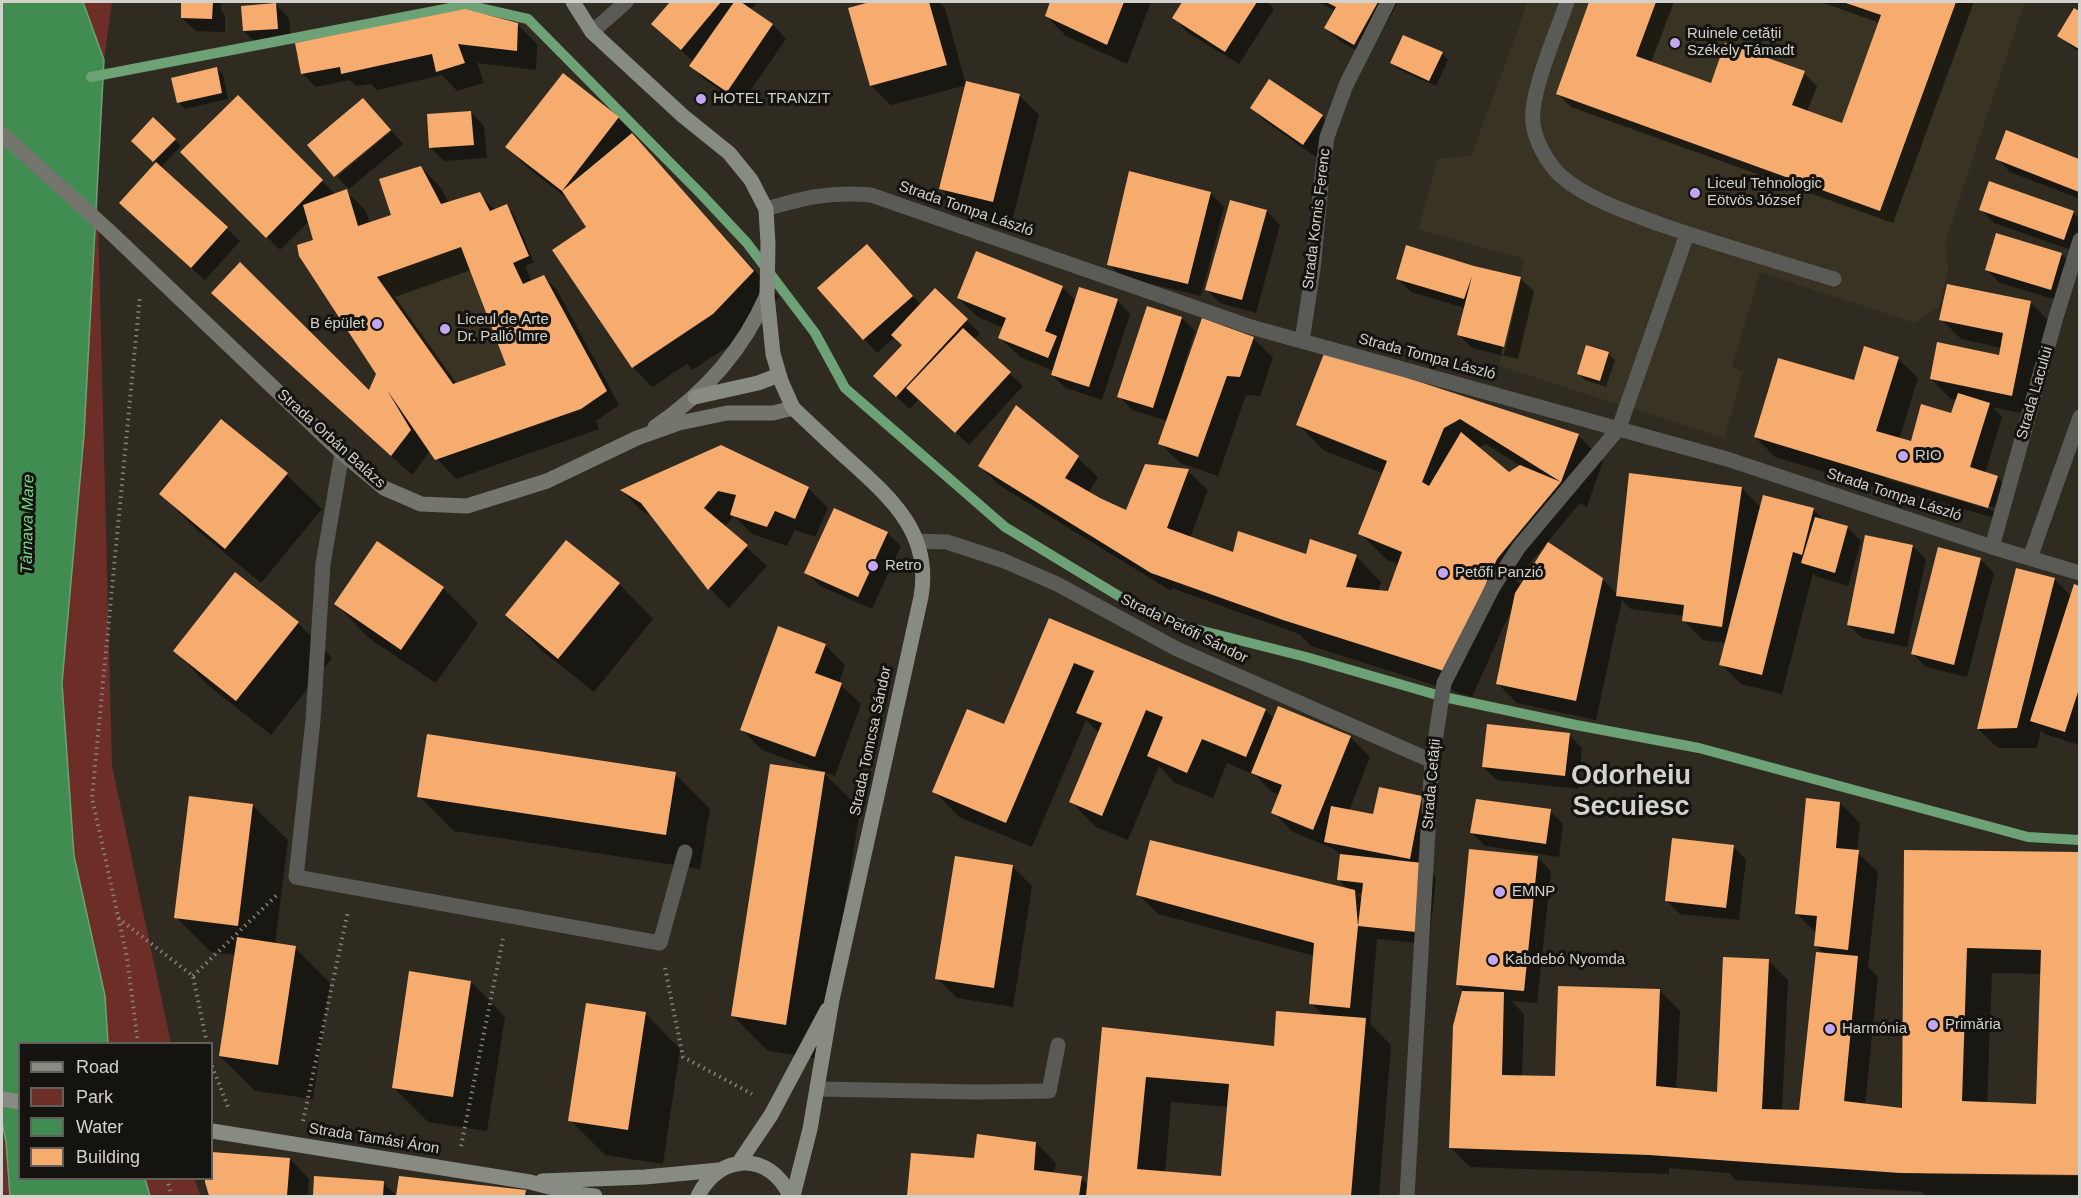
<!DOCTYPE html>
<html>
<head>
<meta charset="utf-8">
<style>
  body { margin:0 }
  #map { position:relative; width:2081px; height:1198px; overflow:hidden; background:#2f2b21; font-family:Arial,sans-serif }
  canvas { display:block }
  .frame { position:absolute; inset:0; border:3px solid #d3d1cb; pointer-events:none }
  .legend { position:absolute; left:18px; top:1042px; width:195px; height:138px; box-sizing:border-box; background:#15130f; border:2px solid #615f5a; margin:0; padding:8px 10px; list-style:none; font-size:18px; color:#d3d1cb }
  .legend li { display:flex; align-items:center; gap:12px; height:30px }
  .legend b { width:30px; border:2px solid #615f5a }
</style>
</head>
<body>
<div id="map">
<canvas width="2081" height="1198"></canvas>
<div class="frame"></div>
<ul class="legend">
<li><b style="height:8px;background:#888b81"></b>Road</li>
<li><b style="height:16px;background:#6c2e26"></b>Park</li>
<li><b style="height:16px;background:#418c51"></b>Water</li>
<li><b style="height:16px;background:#f6ac6f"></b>Building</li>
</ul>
</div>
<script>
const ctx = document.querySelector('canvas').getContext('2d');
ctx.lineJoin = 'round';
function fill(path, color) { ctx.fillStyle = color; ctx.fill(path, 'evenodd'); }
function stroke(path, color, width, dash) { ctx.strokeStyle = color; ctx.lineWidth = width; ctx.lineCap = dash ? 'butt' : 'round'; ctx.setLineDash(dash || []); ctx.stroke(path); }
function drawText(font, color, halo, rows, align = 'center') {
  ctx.font = font + ' Arial,sans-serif'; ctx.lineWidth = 6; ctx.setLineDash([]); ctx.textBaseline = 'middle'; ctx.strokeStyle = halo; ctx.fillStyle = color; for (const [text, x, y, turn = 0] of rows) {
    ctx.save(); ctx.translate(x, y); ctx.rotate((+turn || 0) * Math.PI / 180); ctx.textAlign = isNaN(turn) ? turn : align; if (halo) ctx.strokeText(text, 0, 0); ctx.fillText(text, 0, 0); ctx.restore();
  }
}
fill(new Path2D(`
  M1528,2h497l-80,241 3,28 -10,37 -23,15 -155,-51 -28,95 11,5 -19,66 -225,-72 25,-107 -106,-30 20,-71 33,-2z
  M490,211l91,198 -146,51 -136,-204z`), '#393323');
fill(new Path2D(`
  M83,2h29l-8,58z
  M97,178l15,588 59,277h-63l-3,-47 -31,-140 -12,-173 22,-248z
  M2,1122l4,20 4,54h-8z
  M145,1179h49l7,17h-51z`), '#6c2e26');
const water = new Path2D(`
  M2,2h81l21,58 -20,375 -22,248 12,173 31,140 3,47 -88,1v134l125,1 5,17h-140l-4,-54 -4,-20z`);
fill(water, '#418c51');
stroke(water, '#6da176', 1.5);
fill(new Path2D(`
  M183,2h38v9l4,4v17l-29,-1 -14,-13z
  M672,2h86l-8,8 23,15 13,14 -45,65 -37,-25 -13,-14 3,-3 -41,-38z
  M876,2h62l7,6 20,74 54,13 20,20 -27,106 -51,-13 -20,-19 26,-104 -76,20 -20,-19 -21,-77z
  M1052,2h99l-24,62 -61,-28 -20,-20z
  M1184,2h83l7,7 -35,55 -52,-32 -13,-14z
  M1318,2h76l3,2 -29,53 -28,-16 -14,-13 10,-17z
  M1591,2h83l-23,61 61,22 92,-12 13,13 -10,26 36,13 37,-102 -59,-21h153l-81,221 -322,-116 -13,-13z
  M276,5l13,13 2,23 -34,3 -13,-13z
  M2074,10l6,3v40l-21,-17z
  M517,24l20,20 -1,26 -59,-7 7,20 -27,8 -15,-16 -65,15 -6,-6 -15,2 -6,-6 -34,7 -13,-13z
  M1442,53l6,7 -12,26 -38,-17 -6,-6z
  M217,69l6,6 5,24 -43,10 -6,-7z
  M238,97l98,98 10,-4 20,20 4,13 23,-8 28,-49 19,20 9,16 30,-9 17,17 10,-5 7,7 21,49 -9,4 7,16 12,-5 13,13 62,115 -23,16 3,8 -143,50 -26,-28 -18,24 -179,-163 137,81 8,-19 -63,-133 -6,-20 -29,29 -98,-98zM471,270l37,96 -51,18 -62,-87z
  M1251,107l71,9 13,14 -19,27 -51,-36z
  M471,112l13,14 3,32 -43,3 -14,-14z
  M618,118l20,20 -2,2 143,157 -41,43 -46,30 -5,-6 -35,23 -19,-20 -45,-140 -19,-27 -42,-33 -20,-20z
  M153,120l28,26 -21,22 80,73 -35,39 -71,-64 22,-53 -23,-22z
  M392,131l11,13 -54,45 -12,-12z
  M2007,132l73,28v39l-70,-27 -13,-14z
  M1210,193l14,14 -23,89 -79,-19 -13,-13z
  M1231,202l36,9 13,14 -24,88 -36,-10 -14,-14z
  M1981,209l92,4 7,6v27l-3,6 -83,-29z
  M977,253l86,35 13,13 41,-1 13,14 -28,86 -36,-12 -14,-13 2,-4 -34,-14 -20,-19 4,-10 -26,-11 -20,-19z
  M2061,254l14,14 -11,34 -64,-19 -14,-14z
  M880,260l41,45 14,-14 45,42 -6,7 49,46 -54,59 -50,-46 -9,10 -22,-20 15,-44 -8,-8 -18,16 -58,-64z
  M1474,267l46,11 14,13 -16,68 -46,-11 -13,-13 6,-27 -54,-16 -13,-13zM1517,285h3l-16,69h-3z
  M2030,302l20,20 -19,93 -39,-8 10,10 -17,56 12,4 14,14 -10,29 -116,-34 -1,4 -109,-33 -20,-20 143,-78 20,19 -19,62 13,3 40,-28 5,-15 -6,-1 -20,-20 69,-22 2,-9 -41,-9 -20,-20zM1887,476l109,32 -1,3 -108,-32z
  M1148,308l34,10 13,13 -12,37 3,1 67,-31 20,20 -13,38 -14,-1 -28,81 -38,-13 -20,-20 8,-22 -36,-11 -13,-14z
  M1326,353l252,82 25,26 -16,46 -7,-4 -64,77 6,6 80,-7 16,16 124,-107 19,20 52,1 11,12 23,6 14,14 -13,45 -32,-10 -3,-3 -31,121 -41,-10 -20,-20 5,-21 -23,-3 -20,-20 1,-4 -53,-7 -9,-9 -26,120 -79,-17 -20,-20 15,-75 -40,89 -161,-51 -12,-12 -127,-46 -1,3 -172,-106 -19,-19 37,-59 61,51 20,19 -9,15 37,20 62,-41 20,19 -18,48 44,16 122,2 25,26 -3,9 11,1 10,-27 -13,-6 -26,-26 24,-59 -61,-24 -25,-26zM1486,444l35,22 -12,8 -31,-26z
  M1608,353l7,7 -9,27 -21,-7 -7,-7z
  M221,421l66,54 35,34 -61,74 -65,-54 -35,-35z
  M808,488l20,20 -13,29 -20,-7 -8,16 -35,-12 -18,-18 -10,11 43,39 -38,42 -19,-19 -56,-72 -13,-7 -19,-19z
  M887,533l14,13 -29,63 -52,-23 -14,-14z
  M1912,546l14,13 -19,88 -45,-9 -14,-14z
  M1981,560l13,13 -27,104 -41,-10 -13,-13z
  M2054,579l18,18 3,-11 5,2 -1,157 -34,-11 -4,-4 -4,18h-39l-20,-19z
  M619,584l34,35 -59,73 -53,-42 -34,-35z
  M443,588l35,35 -42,60 -66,-44 -34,-35z
  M1050,620l215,90 9,9 76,18 20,20 -21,54 25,5 47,-19 14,13 -11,56 12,12 -7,66 -52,-5 -7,85 21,21 -12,151h-471l5,-41 63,5 60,-17 20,20 -2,11 27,4 7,7 15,-157 172,19 49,-31 -13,-13 4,-47 -157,-42 -20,-20 211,-4 -10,-10 2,-25 -7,-6 -41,-17 -20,-20 7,-17 -8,-3 -17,-17 -28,-12 -14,35 -39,-16 -15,-16 -31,74 -32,-13 -25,-25 28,-69 -13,-13 -54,127 -73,-30 -25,-26 71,-65zM1356,893l7,1v6zM1171,1102l58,5 -7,71 -57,-5z
  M298,623l34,35 -61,77 -62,-49 -34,-35z
  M825,645l20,20 -6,18 22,21 -26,72 -12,-4 37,37 -39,250 -53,-8 -35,-35 89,-244 -60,-22 -20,-20z
  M1569,735l13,13 -4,41 -81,-9 -14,-13z
  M675,774l35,35 -10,60 -246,-38 -35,-35z
  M1840,803l20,20 -3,29 21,20 -10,95 10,10 -13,128 38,5 3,-259 174,2v320l-154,-2v3l154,2v20h-154l-4,-4 -187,-12 -6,-7 -60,-5v6l-199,-7 -20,-20 14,-156 -7,-6 80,-128 14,14 -14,132 -26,-2 13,13 -2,63 34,1 104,-87 20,20 -4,79 42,6 50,-135 20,19 -6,131 19,1 23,-158 -8,-8 1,-12 -21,-21zM1992,973l50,1 -4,131 -51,-1z
  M253,806l35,34 -13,105 20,3 35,35 -17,116 -58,-8 -35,-35 16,-101 -25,-3 -35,-35z
  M1550,811l13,13 -4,33 -74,-11 -13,-13z
  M1733,846l13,14 -7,60 -59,-6 -14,-14z
  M1012,866l20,20 -19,121 -56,-9 -20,-20z
  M471,982l34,35 -18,114 -59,-9 -35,-35z
  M646,1014l34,35 -17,115 -58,-9 -35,-35z
  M212,1153l78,6 19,20 -1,17h-97l-5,-15v-3h6z
  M400,1177l125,15 5,4h-132z
  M316,1178l67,5 14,13h-83z`), '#0007');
stroke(new Path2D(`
  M91,77l375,-72 62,14 174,176 45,48 68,90 30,55 160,139 122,74 60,26 119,30 138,40 132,28 123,23 329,89 52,3`), '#6da176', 10);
fill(new Path2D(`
  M181,2h32l-1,17 -31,-1z
  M670,2h51l-40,48 -30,-26z
  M734,2h7l32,22 -46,68 -38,-26z
  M870,2h59l18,63 -77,21 -22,-78z
  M1050,2h74l-17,43 -62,-29z
  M1182,2h75l-32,50 -53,-34z
  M1326,2h52l-24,43 -30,-17 12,-21z
  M1589,2h67l-20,54 75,27 14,-40 80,28 -13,34 50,18 39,-108 -38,-13h113l-76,209 -324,-117z
  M276,3l2,26 -35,2 -2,-25z
  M2074,8l5,3v38l-22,-13z
  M465,9l53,14 -1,28 -59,-7 7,19 -29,9 -4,-18 -91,20 -1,-7 -39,7 -6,-31z
  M1403,35l40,17 -14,29 -39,-18z
  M217,67l5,26 -45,10 -6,-25z
  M563,73l56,44 -57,74 -57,-44z
  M1269,79l54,36 -20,30 -53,-37z
  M966,81l54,13 -27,108 -54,-13z
  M238,95l85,85 -57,58 -86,-86z
  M363,98l28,32 -57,47 -27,-32z
  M471,111l3,34 -45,3 -2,-34z
  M153,117l23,22 -23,23 -22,-21z
  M2006,130l73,29v33l-84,-33z
  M632,133l122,138 -41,43 -81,54 -80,-118 34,-23 -24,-36z
  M156,162l72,65 -37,41 -72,-65z
  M421,166l20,38 39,-12 10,19 17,-7 22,52 -16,7 10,21 21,-9 63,116 -26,18 -146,51 -48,-70 24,40 -20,26 -180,-163 29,-31 129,128 7,-16 -77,-118 -2,-11 16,-5 -10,-35 44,-16 11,37 33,-11 -12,-36zM461,247l45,118 -53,19 -76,-107z
  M1129,171l82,21 -23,92 -81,-19z
  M1989,181l85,30 -10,29 -85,-30z
  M1230,200l37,10 -25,90 -37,-10z
  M1996,233l66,20 -11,37 -66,-20z
  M867,244l46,52 -50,44 -46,-52z
  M1406,245l68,21 47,11 -17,70 -47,-12 15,-59 -8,23 -68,-20z
  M976,251l87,35 -18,45 12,5 -9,22 -50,-20 8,-20 -49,-20z
  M1947,284l84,17 -19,95 -82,-17 7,-37 62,13 4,-22 -64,-13z
  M1079,287l39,12 -29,88 -38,-12z
  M935,288l33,31 -72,78 -23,-21 29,-31 -11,-10z
  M1147,306l35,11 -29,91 -36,-11z
  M1202,318l52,19 -14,40 -13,-1 -29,81 -40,-13z
  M963,328l48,44 -56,61 -49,-45z
  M1586,345l23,7 -9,29 -23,-7z
  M1864,346l35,11 -23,74 35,10 10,-37 30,9 7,-20 32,10 -20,64 28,9 -10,32 -234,-71 24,-79 76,22z
  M1325,351l254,83 -18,48 -101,-63 -16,9 -22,54 7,4 32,-54 48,40 11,-7 41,17 -64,77 -50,113 -164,-52 -132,-47 -173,-107 38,-61 63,51 -14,22 35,20 26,12 19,-46 44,5 -22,59 66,24 5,-21 68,23 4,-15 47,16 -11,32 42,4 14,-39 -44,-18 29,-73 -91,-36z
  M221,419l67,54 -63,76 -66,-55z
  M721,445l88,42 -14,32 -20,-8 -8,16 -37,-12 6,-20 -18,-4 -14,17 44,37 -40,45 -67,-87 -21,-13z
  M1629,473l113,14 -20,140 -40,-6 2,-16 -68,-9z
  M1763,495l51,13 -12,47 -9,-3 -31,123 -43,-10z
  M834,508l54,24 -30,65 -54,-24z
  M1815,517l33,9 -13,47 -34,-10z
  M1865,535l48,10 -19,89 -47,-9z
  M566,540l54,43 -62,76 -53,-44z
  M377,541l67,46 -43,63 -67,-46z
  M1548,542l55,36 -27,123 -80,-17 19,-91z
  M1938,547l43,11 -27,107 -43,-11z
  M2016,568l39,10 -38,150 -40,1z
  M235,572l64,50 -63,79 -63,-50z
  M2074,584l5,2v103l-14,43 -35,-11z
  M1049,618l217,91 -20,48 -44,-18 -15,34 -40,-17 16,-39 -17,-7 -44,106 -33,-14 33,-79 -26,-10 18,-42 -20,-8 -68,160 -74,-31 35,-83 37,15z
  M778,626l48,18 -11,29 27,10 -27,74 -75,-27z
  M1278,706l73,30 -38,94 -42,-17 11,-28 -31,-12z
  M1487,724l83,9 -5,43 -83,-9z
  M427,734l249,38 -10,63 -249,-38z
  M770,764l55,8 -39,253 -55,-9z
  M1379,787l43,9 -12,63 -86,-17 7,-36 42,8z
  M189,796l64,8 -15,122 -64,-8z
  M1806,798l34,4 -4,46 23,2 -11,100 -34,-4 3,-30 -22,-2z
  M1476,799l75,10 -5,35 -76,-11z
  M1672,838l62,7 -8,63 -61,-7z
  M1150,840l205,50 3,36 -8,82 -41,-4 5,-61 -178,-48z
  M1469,849l69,7 -14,135 -68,-6z
  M1904,850l175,2v323l-179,-2 -251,-18 -200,-7 4,-122 9,-35 42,1 -2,83 53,1 3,-90 102,3 -4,97 61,6 6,-135 46,2 -7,150 37,1 17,-158 42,4 -14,145 58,7zM1967,948l74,2 -5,154 -74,-3z
  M1340,854l83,9 -7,69 -58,-6 5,-43 -26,-3z
  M955,856l58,9 -19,123 -59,-9z
  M237,937l59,9 -18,119 -59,-9z
  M409,971l62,10 -18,116 -61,-9z
  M586,1003l60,9 -18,118 -60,-9z
  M1276,1011l90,7 -15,178h-265l16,-169 172,19zM1146,1077l83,7 -8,92 -84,-7z
  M977,1134l59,8 -2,28 48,6 -3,20h-172l4,-43 63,5z
  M212,1152l78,6 -3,38h-78l-4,-14v-3h7z
  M314,1176l70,5 -1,15h-70z
  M399,1176l127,14 -1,6h-129z`), '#f6ac6f');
stroke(new Path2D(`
  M118,918l75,58 14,68
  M665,968l18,89 69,37
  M193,976l86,-83
  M138,1044l-11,-87 -35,-159 48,-503
  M212,1066l16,41
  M303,1121l45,-210
  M461,1146l42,-207
  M167,1178l4,18`), '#86837b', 4, [1.5, 4.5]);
stroke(new Path2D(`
  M1567,2c-10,30 -38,92 -34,122 3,18 14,39 28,52 28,24 64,35 98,48 58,20 116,37 175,55
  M592,32l34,-30
  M1619,428l68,-194
  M342,453l-19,111 -10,156 -17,157 364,66 25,-91
  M818,1089l158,3 73,-1 9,-46`), '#5a5b57', 15);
stroke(new Path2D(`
  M766,209c37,-11 65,-18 105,-14l380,132 476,132 265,88 88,26
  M1302,341l11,-72 9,-95 5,-37 19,-52 42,-83
  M917,541l30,1 55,18 55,24 120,65 255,112
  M1992,547l64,-230 24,-77
  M2030,558l50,-141
  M1407,1196l25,-435 12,-78 49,-96 26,-40 100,-119`), '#5a5b57', 15);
stroke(new Path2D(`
  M2,134l106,96 234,223 42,35 37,16 46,2 80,-25 90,-43 42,-15 48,-10h46l20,-5
  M655,427c50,-34 88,-77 112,-132`), '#74766e', 15);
stroke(new Path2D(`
  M573,2l19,30 91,84 46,37 22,27 15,29 2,35 -1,51 6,59 8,27 12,27c19,18 38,36 57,53 42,38 82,73 71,136l-89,403 -22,129 -17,67
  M695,397l63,-14 21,-8
  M2,1099l18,3
  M212,1131l318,51 46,12 19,2
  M738,1164l33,-49 56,-105
  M542,1181l103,-4 74,-7
  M698,1196c21,-43 72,-45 92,0`), '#888b81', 15);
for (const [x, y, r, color] of [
  [1675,43,6,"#c3a7f2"],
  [701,99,6,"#c3a7f2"],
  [1695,193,6,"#c3a7f2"],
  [377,324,6,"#c3a7f2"],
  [445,329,6,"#c3a7f2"],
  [1903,456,6,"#c3a7f2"],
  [873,566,6,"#c3a7f2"],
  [1443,573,6,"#c3a7f2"],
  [1500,892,6,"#c3a7f2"],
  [1493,960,6,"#c3a7f2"],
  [1933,1025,6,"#c3a7f2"],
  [1830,1029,6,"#c3a7f2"]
]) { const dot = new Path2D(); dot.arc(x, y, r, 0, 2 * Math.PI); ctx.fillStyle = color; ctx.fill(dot); stroke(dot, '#15130f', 2); }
drawText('15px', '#d3d1cb', '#15130f', [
  ["Ruinele cetății",1687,34],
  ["Székely Támadt",1687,51],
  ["HOTEL TRANZIT",713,99],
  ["Liceul Tehnologic",1707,184],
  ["Eötvös József",1707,201],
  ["Liceul de Arte",457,320],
  ["Dr. Palló Imre",457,337],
  ["B épület",365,324,"right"],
  ["RIO",1915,456],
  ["Retro",885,566],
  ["Petőfi Panzió",1455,573],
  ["EMNP",1512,892],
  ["Kabdebó Nyomda",1505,960],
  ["Primăria",1945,1025],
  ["Harmónia",1842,1029]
], 'left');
drawText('15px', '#d3d1cb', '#15130f', [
  ["Strada Tompa László",966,209,19],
  ["Strada Kornis Ferenc",1317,219,-83],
  ["Strada Tompa László",1427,357,15],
  ["Strada Lacului",2035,393,-74],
  ["Strada Orbán Balázs",331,439,42],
  ["Strada Tompa László",1894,495,18],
  ["Strada Petőfi Sándor",1184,629,26],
  ["Strada Tomcsa Sándor",871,741,-78],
  ["Strada Cetății",1432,784,-85],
  ["Strada Tamási Áron",374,1139,9]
]);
drawText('italic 16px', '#77db8b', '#15130f', [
  ["Târnava Mare",28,524,-89]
]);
drawText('bold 27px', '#d3d1cb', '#15130f', [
  ["Odorheiu",1631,777],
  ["Secuiesc",1631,808]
]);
</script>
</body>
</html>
